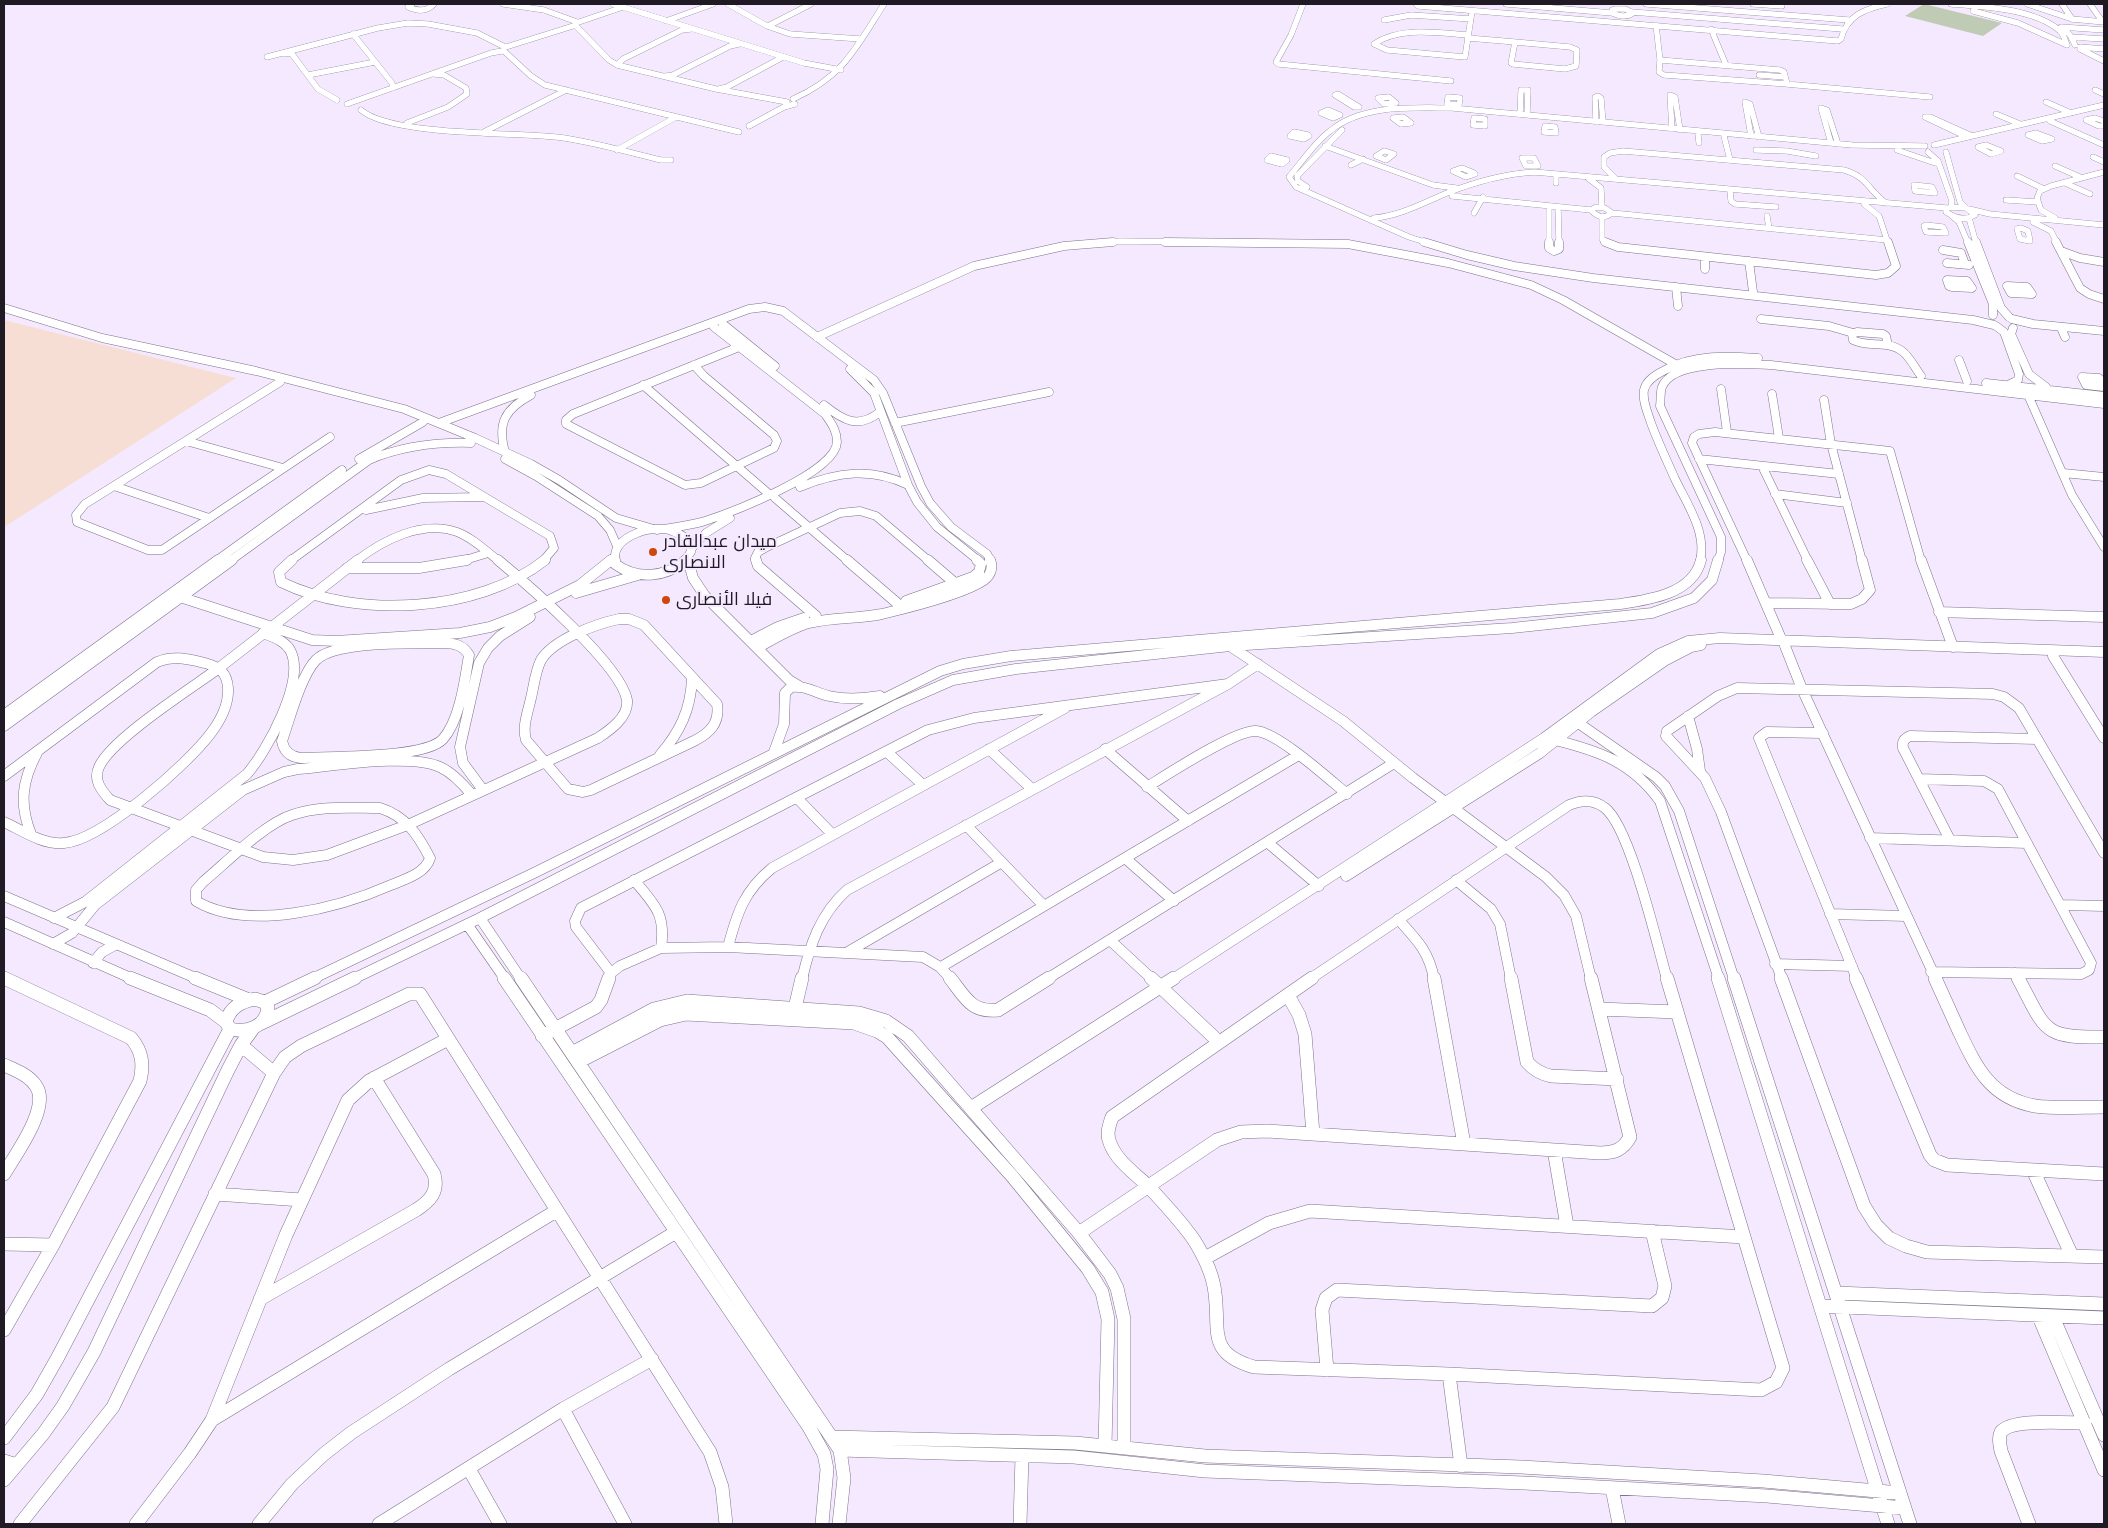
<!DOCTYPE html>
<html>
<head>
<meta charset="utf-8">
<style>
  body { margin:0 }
  #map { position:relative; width:2108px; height:1528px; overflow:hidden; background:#f4e9fe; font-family:Arial,sans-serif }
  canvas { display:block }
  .frame { position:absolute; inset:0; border:5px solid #1f1a24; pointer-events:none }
</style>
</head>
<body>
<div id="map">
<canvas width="2108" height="1528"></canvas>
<div class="frame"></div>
</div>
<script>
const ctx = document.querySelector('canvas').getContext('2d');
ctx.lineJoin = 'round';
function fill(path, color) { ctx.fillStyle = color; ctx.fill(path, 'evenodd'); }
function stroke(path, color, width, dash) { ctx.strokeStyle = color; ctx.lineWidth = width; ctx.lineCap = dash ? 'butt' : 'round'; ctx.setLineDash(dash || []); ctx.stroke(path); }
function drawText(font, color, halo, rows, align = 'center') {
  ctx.font = font + ' Arial,Cairo,sans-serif'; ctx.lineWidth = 4; ctx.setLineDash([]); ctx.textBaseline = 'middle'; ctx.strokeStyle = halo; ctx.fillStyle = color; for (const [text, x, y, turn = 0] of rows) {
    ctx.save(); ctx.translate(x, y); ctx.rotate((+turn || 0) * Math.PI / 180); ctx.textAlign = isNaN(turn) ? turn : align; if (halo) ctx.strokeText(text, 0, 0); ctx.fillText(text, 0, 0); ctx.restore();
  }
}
fill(new Path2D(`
  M4,320l232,58 -230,148 -2,-1z`), '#f7ded5');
fill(new Path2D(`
  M1924,4l78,19 -19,13 -78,-20z`), '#c0cbb6');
const streetFar3 = new Path2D(`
  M412,4l-4,3c9,4 19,5 26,-3
  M503,4l41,6 33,12
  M613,4l191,59 37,7
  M728,4l39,22 23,8 71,5
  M1303,4l-12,31 -15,27 2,2 173,17
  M1416,4l2,2 420,35 3,-2c6,-24 24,-30 46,-35
  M1506,4l106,9
  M1646,4l203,16
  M1753,4l29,2
  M1951,4c31,2 85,5 109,27 4,4 5,9 7,14
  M2027,4l45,15 32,3
  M2062,4l10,15
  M2090,4l12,17
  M1615,9h10l8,4c-7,5 -14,3 -21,0v-3z
  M1973,11l45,12 49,22
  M1632,12l210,17
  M1384,20l27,-5 60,4
  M666,21l47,-17
  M579,22l44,-15
  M1656,25l4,35
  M576,26l33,34 8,5 99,24 71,13
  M768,26l43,-22
  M2061,27l43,3
  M2063,28l7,7 5,10
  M1711,29l15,36
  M353,34l39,49 1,5
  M1468,35c-30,-2 -67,-9 -94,9l13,6 78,7 7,-46
  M2071,37l33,2
  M1468,38l47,4
  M1515,42l55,5 7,3 -1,16 -11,3 -52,-5 -2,-1z
  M506,47l67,-21
  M2080,47l24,2
  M2080,49l24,12
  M504,51l27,25 14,9 194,47
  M283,53l9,1 26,35 19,11
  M267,57l111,-29 30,-5 20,1 49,9 28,14
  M1660,60l120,10 4,2 3,12 -123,-9 -5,-3z
  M617,65l6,-6 59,-29 9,-1
  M308,75l67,-13
  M1759,75l26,2
  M666,76l7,-1 57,-29 9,-2
  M1786,84l144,13
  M719,89l8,-2 56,-30
  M2095,90l9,4
  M1338,94l21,13h-5l-19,-12z
  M1389,97l7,6 -12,1 -6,-6z
  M1448,97l12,1 -1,7 -12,-1z
  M793,99c50,-22 63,-51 91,-95
  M2046,102l25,11
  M347,104l144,-51 11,-2
  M1390,105l3,3
  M361,110c30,26 153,22 195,27 36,4 70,15 105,23h10
  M1328,110l12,5 -7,3 -12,-5z
  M1996,114l24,10
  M1520,115l1,-25h7l-1,25
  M1403,117l8,6 -10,1 -8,-6z
  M1474,118l11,1v7l-12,-1z
  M2050,121l54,24
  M2104,121l-9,-3 -9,2 13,6h5
  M1596,122l-1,-25 3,-1 3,2 2,24
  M407,123l41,-16 19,-13 -1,-6 -22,-13 -10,-1
  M749,126l35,-19 11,-3
  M1545,126l10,1 1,6 -12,-1z
  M1672,129l-2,-34 5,2 5,33
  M484,132l82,-42
  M1294,132l14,3 1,1 -5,3 -14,-3z
  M2036,133l16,6 -10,2 -14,-6z
  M1698,134l1,9
  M1724,136l6,24
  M1751,136l-6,-34 5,2 9,33
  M1967,137l-42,-20h5l42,19
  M1831,143l-10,-35 6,2 11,34
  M1934,145l170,-40
  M1986,145l15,6 -10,3 -13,-7z
  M1325,146l108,39 23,3
  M617,150l59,-33
  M1756,150l31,1 29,5
  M1897,150l38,13
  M1384,151h1l9,3 -8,6 -10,-4z
  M1928,152l10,9 14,40 -1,6
  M1946,152l14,50 6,6
  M1271,156l16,4 -5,4 -15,-4z
  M2093,157l11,5
  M1522,158h12l4,8h-12z
  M1351,165l12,-6
  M2055,166l27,12
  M1462,168l12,5 1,1 -9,3 -13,-6z
  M1556,175v8
  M2017,176l27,13
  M1588,178l13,10 1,19
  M1615,178l-11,-11v-10l6,-4 13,-2 221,19c24,7 24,20 42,33
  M2065,183l25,11
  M1914,185l18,2 3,6 -20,-2z
  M1307,187l-9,-6 -1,-5 45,-46
  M1730,191l1,10 4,3 41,3
  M1452,196l139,14
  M2006,200l32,2
  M1864,204l15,12 9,27
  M1549,206v37
  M1558,207l1,36
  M1596,207l9,1 7,5c-7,6 -15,4 -21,-3z
  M1951,207l15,1 9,7c-10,6 -20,3 -29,-3v-3z
  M1969,209l21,5 114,11
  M1474,213l9,-16
  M1612,213l275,27
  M1602,216v23l5,4
  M1767,216l2,12
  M1953,217l6,5 9,21
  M1374,218c26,-2 49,-15 73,-25 28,-11 57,-19 87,-21l413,36
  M1969,218l7,25
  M2055,218l-14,-8 -4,-12 3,-7 11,-5 53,-14
  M2033,222l18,9 6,12
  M1926,225l17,2 3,6 -20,-1 -2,-6z
  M2021,228l7,3 2,10 -10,-2 -3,-10z
  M1099,243l21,-2 140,2
  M1428,243l-19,-6 -113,-50 -7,-10c12,-14 26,-35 41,-46 33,-27 82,-23 122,-23l400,37 73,1`);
const streetFar2 = new Path2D(`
  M1165,242l183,2 100,19 83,22 32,15 112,64
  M1424,242l43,13 47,11 79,12 380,42 21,5
  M1549,242v6l5,3 5,-2v-7
  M1605,242l13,5 258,28 12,-2 8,-7 -8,-24
  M1968,242l25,62v11
  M1976,242l25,66 8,9
  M2056,242l24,46 9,6 15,5
  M1943,250l18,3 4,11
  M2061,251l19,7 24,4
  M1705,257v12
  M1749,261l4,31
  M1947,263l22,2
  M1947,280l20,1 5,7 -20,-1 -3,-1z
  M2007,286l20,1 5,7 -21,-1z
  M1676,287l2,19
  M4,308l98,30 154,33 148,38 71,29 56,26 28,16 57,38 41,12
  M1761,319l68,7 24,7
  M2012,319l21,5 71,7
  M723,324l52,42
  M1996,326l8,6 15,42 -1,6 -10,5
  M2013,328l-2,6 18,40 17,13
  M2062,330l3,7
  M817,337l157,-71 90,-20 49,-4
  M1888,345l-2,-9 -3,-2 -26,-2 -5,2 1,6c15,8 35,0 49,11 8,6 13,17 19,25
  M1959,360l8,21
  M694,365l10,11 70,59 3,6 -3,7 -73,35 -16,2 -119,-61v-4l7,-6 166,-67
  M850,369l24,24 34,92 9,17 20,25 42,34
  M280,382l-195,122 -9,11 1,7 71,28h14l168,-113
  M1986,383l118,13
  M643,385l126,109
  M2104,385l-5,-7 -17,-1 4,8 18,2
  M1721,389l6,43
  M1772,394l7,44
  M2028,395l44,100 32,52
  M1824,400l7,44 31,117
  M824,405c20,16 34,24 56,7
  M439,423l310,-114 16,-2 18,4 91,69 9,13 38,93 9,17 21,24 36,27 4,7
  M895,423l154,-31
  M186,441l97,27
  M505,452c-8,-29 0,-43 26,-57
  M359,459l64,-37
  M505,459l31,17 62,40 12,14 7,16
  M1699,459l140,15
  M1762,466l46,95
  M2063,473l41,4
  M114,486l95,32
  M800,487c37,-15 71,-20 108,-2
  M1775,494l72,9
  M775,498l73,63
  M366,510l57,-12 59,-1
  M664,529c13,-2 25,-4 38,-7 28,-9 134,-49 135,-80 0,-12 -6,-19 -12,-28l-111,-87
  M692,548l14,-15 24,-15
  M688,558l1,3
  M216,561l126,-91
  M230,561l139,-101c33,-14 66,-18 102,-17
  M290,561l111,-81 28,-10 17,4 104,62 4,12 -11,13
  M356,561c27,-21 66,-41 101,-29 16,6 29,19 42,29
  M462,561l26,-8
  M609,561l4,-3
  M615,561c-3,-23 30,-34 49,-32 10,1 17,6 25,11l2,12 -7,9
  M756,561l-1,-3 3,-6 7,-4 75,-35 20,-2 16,5 53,45
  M1700,561c7,-29 -13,-57 -25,-82 -8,-18 -17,-37 -24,-56 -3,-10 -9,-22 -7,-33 2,-10 13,-16 21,-20 29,-16 62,-14 93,-12
  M1718,561l3,-9v-15l-61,-131c1,-6 0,-14 2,-19 11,-28 84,-23 109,-22l333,39
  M1747,561l-55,-118 2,-6 5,-3 16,-2 175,19 31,110`);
const streetFar1 = new Path2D(`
  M292,560l-13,12 2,10c75,37 197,31 264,-22
  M358,560c-47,36 -92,72 -139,108 -27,20 -108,71 -120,99 -6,13 2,23 11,33l153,57 30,3 34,-5 83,-31 188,-86c12,-8 31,-21 29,-38 -6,-35 -100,-116 -129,-140
  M615,560v4c22,16 50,14 71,-4
  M688,560l5,18 12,18 84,84 10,6
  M756,560l2,6 58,50
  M847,560l50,43
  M928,560l28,24
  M1747,560l35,81
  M1807,560l23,44
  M1921,560l32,87
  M347,568h72l48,-8
  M576,593l62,-18
  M177,596l135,44 24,1 124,-8 30,-6 26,-10 64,-32 31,-25
  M906,601l67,-24 6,-5 2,-8 -4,-4
  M1767,603l84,1 11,-5 8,-9 -8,-30
  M1939,612l165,5
  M619,619h10l15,6 73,79c3,19 -7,29 -23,37l-103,49 -8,2 -15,-3 -42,-49c-4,-14 2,-28 5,-42 3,-12 4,-26 10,-38 13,-21 55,-36 78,-41z
  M751,641l27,-14 26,-9
  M443,643c11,0 20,2 26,12 -4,24 -9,65 -26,84 -18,20 -113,17 -142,19 -10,-1 -17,-6 -19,-17 7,-20 19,-66 34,-81 20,-20 98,-16 127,-17z
  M1230,646l113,75 70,57 133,99 18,18 12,21 15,63
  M1785,646l17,43 134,290
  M757,648c17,-9 34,-20 52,-25 23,-6 49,-4 73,-9 25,-6 82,-20 102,-34 7,-5 9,-13 6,-20
  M2053,656l51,82
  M4,715l214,-155
  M1688,716l9,33 3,22
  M1574,720l82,57 9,9 14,25 55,168
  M4,726l228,-166
  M1823,733l-56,-1 -8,6 98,241
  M1555,740c44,11 77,22 105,61l59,178
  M989,749l43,40
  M1105,749l83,72
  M774,752l10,-28 1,-31 6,-6c14,-2 25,6 38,9 17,4 34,3 51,0
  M887,752l36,33
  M660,755c20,-23 31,-46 32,-77
  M4,776l153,-114c17,-7 31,-3 48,1 15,4 22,10 23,25 1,17 -8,33 -17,45 -23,31 -109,107 -147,110 -21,2 -41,-12 -60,-21
  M1919,779l65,2 14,8 93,174 -2,7 -8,4 -150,-2
  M1147,787c21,-13 88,-57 109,-56 21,1 73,48 91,63
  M483,790l-20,-27 -3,-16 19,-84 9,-15 12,-12 30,-19
  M797,798l35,36
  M380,808c26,8 38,27 50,50 -5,16 -25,21 -39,27 -52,23 -143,47 -195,16v-11l7,-8c23,-19 61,-58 89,-67 28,-10 59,-7 88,-7z
  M966,825l78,81
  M31,834c-12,-30 -9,-53 6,-81
  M1870,838l157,5
  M1950,840l-47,-92c-1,-7 1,-9 7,-12l127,3
  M1267,842l52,44
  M1125,858l49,43
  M1346,876l194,-123 51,-41 75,-52 25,-13 10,-2
  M634,880c21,25 32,34 27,68
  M1456,880l35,29 9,15 11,55
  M4,896l194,83
  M2061,905l43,1
  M1830,914l76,2
  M54,918l31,-16 162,-128c20,-23 58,-92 44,-122 -5,-11 -18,-15 -28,-19
  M480,918l41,61
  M1398,919c18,20 31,32 36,60
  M4,922l129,57
  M467,924l38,55
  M1111,941l41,38
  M53,944l19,-11 23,-28 148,-115 41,-18 14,-3c35,-3 113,-16 142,-2 13,6 23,17 32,28
  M728,947c9,-34 16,-56 44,-79l293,-160
  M846,953l156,-91
  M93,963l9,-11 13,-7
  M1775,964l77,2
  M941,967l356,-211
  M611,973l-35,-46 -1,-6 6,-13 347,-178 46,-12 254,-34
  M2015,973l3,6
  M4,978l3,1
  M312,979l224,-107 404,-201 23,-7 48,-8 609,-52c29,-4 73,-10 81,-44
  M353,979l127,-61 418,-214 55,-24 63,-11 214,-23 282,-18 140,-15 42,-15 18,-18 6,-20
  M609,979l2,-6 9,-7 41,-18 67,-1 195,10 17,10 11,12
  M802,979c8,-34 18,-65 45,-89l381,-206 30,-20
  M1047,979l347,-216
  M1173,979l371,-241 115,-84 29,-13 32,-3 384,14
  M1310,979l259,-174c12,-5 25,-6 36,3 25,19 52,136 62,171
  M1782,979l-61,-167 -16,-34 -39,-42 1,-5 51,-35 19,-8 256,6 11,3 15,11 85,145`);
const street = new Path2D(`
  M4,978l127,60c11,13 13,26 9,43l-87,164 -49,85
  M130,978l80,32 16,12
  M195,978l54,22
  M504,978l305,449 15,27 3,15 -5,55
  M521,978l319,472 4,28 -5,46
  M950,978c15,19 21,35 48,32l51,-32
  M1151,978l68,64
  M1312,978l-200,139c-3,9 -6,17 -2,26 6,17 24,30 37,42 17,18 33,35 47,55 10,16 19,34 21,53 5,39 -8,60 39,74l195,7 312,16 15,-8 7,-14 -116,-390
  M1434,978l30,166
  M1511,978l16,84c7,8 14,12 24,14l66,3
  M1718,978l170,546
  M1734,978l176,546
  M1781,978l83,228 12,19 13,13 17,8 21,6 177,5
  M1856,978l74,177 4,5 13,5 157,9
  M1935,978c8,18 16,35 24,53 17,36 31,67 76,75 22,3 46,1 69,1
  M2018,978c28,52 23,60 86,59
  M1288,995l11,20 6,19 8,100
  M255,999l9,3 4,5c-1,20 -22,26 -38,22l-4,-7c4,-15 15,-20 29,-23z
  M265,1002l50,-24
  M795,1008l7,-30
  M1599,1009l78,3
  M262,1023l93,-45
  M542,1036l54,-29 5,-7 8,-22
  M241,1045l33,28
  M572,1053l82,-44 33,-8 172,12 27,8 22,15 171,197 31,41 7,14 7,31v129
  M578,1062l82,-42 26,-6 168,9 23,8 10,6 125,139 76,93 14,23 6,27 -3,127
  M4,1065c11,5 25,10 32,21 15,21 -21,69 -32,88
  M971,1108l203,-130
  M1554,1150l13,76
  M2033,1170l39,86
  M215,1194l87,6
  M1079,1233l138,-93 24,-8 26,-1 333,22c14,0 23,-3 30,-16l-39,-159
  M4,1244l49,1
  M1205,1258l64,-35 41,-12 434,26
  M1837,1293l267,11
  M260,1299l156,-89c14,-9 23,-18 18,-36l-60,-96
  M1821,1306l283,12
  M2039,1317l65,153
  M2053,1317l51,118
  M1327,1370l-5,-60 4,-12 11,-8 315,16 10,-8 3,-12 -13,-55
  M1449,1374l12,92
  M563,1409l62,115
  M212,1420l344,-209
  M832,1437l243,6 130,13 316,11 242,14 137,12
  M4,1438l33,-44 21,-37 172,-328
  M840,1450l234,7 131,14 319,12 243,13 138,12
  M4,1461l12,4
  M469,1469l31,55
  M4,1480l39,-46 20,-28 31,-54 134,-282 13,-25 11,-15
  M1612,1488l7,36
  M20,1524l93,-117 161,-334 11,-16 16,-11 108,-52h11l290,458 12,35 4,37
  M136,1524l54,-71 22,-33 74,-185 62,-135 21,-19 79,-42
  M259,1524l33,-40 32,-30 27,-21 98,-64 227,-137
  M379,1524l184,-115 89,-50
  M1020,1524l2,-68
  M2029,1524l-28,-73c-1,-6 -3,-14 0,-19 10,-14 67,-9 84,-9`);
stroke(streetFar3, '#7f738a', 6);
stroke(streetFar2, '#7f738a', 9);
stroke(streetFar1, '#7f738a', 11);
stroke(street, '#7f738a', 14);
stroke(streetFar3, '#fff', 5.5);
stroke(streetFar2, '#fff', 8);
stroke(streetFar1, '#fff', 10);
stroke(street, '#fff', 13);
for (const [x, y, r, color] of [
  [653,552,5,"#ce480d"],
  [666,600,5,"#ce480d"]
]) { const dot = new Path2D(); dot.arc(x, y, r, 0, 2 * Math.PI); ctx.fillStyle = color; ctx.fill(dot); stroke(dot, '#f4e9fe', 2); }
drawText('18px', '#1f1a24', '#f4e9fe', [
  ["ميدان عبدالقادر",663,542],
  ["الانصارى",663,563],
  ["فيلا الأنصارى",676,600]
], 'left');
</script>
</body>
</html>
